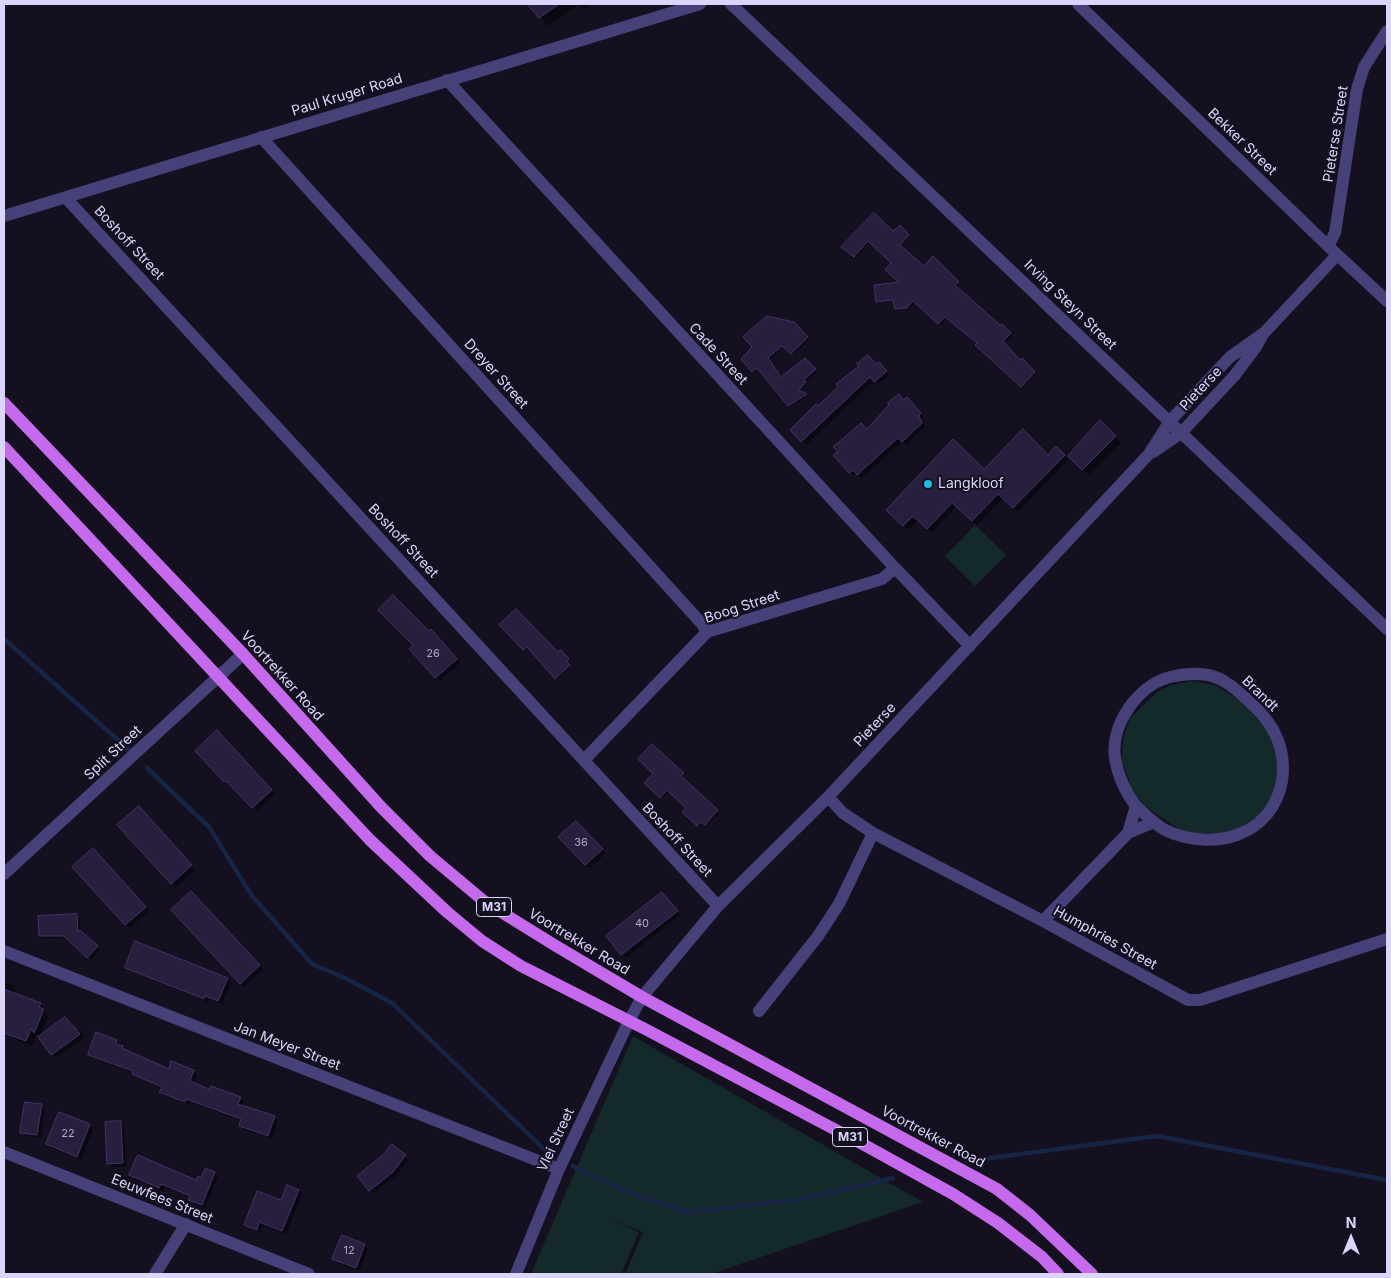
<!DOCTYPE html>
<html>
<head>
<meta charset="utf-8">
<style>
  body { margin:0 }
  #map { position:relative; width:1391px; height:1278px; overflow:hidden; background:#141020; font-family:Inter,sans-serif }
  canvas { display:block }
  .frame { position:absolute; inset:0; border:5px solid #dcd5fa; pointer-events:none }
  .north { position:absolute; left:1326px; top:1213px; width:50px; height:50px; -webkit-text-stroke:4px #141020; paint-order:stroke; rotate:0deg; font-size:14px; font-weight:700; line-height:20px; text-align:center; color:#dcd5fa }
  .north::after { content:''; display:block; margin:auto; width:18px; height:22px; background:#dcd5fa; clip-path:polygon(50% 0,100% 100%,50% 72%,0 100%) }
</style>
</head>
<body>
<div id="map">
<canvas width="1391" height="1278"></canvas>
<div class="frame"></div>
<div class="north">N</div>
</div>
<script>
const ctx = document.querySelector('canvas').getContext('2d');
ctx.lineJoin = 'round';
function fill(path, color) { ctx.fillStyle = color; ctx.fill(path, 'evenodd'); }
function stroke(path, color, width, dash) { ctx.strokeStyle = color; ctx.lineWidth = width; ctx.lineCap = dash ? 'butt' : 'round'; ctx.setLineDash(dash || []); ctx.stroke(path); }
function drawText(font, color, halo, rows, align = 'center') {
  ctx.font = font + ' Inter,sans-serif'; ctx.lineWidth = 4; ctx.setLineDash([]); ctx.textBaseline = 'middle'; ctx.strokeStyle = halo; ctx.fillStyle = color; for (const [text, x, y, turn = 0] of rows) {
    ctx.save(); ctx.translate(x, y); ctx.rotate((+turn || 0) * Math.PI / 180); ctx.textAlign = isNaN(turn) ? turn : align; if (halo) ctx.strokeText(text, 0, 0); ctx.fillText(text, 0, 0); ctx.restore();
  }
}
fill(new Path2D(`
  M975,525l31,30 -31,31 -30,-30z
  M1190,681l25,4 24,15 28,28 12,29 -2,31 -14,24 -25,18 -15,4 -35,-1 -14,-7 -30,-21 -12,-14 -5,-16 -5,-14 1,-22 7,-21 27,-26 14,-7z
  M633,1036l290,166 -212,72h-86l18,-42 -32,-13 28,13 -18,42h-90z`), '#14292a');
fill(new Path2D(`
  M530,4h61l-7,5 -5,-5 -31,22z
  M900,227l9,10 -9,10 24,21 9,-10 26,26 -4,3 45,40 2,-2 10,11 -8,8 16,18 2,-2 14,14 -13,13 -45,-40 1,-4 -32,-25 -7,7 -24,-24 -7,8 -11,1 -3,-9 -16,2 -2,-1 25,-19 -9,-20 -23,-22 -14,17 -12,-9 49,-16z
  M793,323l16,17 -16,14 -9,-8 -15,14 13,18 23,-19 12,13 -12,10 2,2 -7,7 7,5 -16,10 -32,-37 -5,4 -12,-14z
  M879,364l11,11 -11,9 -4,-4 -69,65 -14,-15 26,-22z
  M904,401l7,1 13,16 -2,2 3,7 -19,18 -4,-4 -40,37 -5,-5 -3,3 -19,-21z
  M1100,422l21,21 -32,32 -20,-19z
  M1056,448l12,12 -50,52 -15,-14 -26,27 -20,-19 -25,26 -13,-12 -10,10 -22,-20 97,-39 64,-15z
  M501,625l57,29 4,-1 8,8 -3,2 3,4 -13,12 -28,-32 -3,4z
  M431,631l29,32 -20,18 -29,-32z
  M217,732l58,62 -18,17 -26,-27 -2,1 -32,-34z
  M652,745l32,30 -2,3 37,35 -12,12 -4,-3 -3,4 -16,-14 4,-4 -18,-18 -8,9 -16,-16 9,-9z
  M142,811l53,59 -19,17 -57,-62z
  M576,822l30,31 -16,15 -30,-31z
  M93,850l56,61 -19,17 -56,-61z
  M191,893l72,76 -18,18 -72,-77z
  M666,897l14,18 -54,43 -18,-22z
  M77,916l3,3v13l20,18 -9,10 -23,-22 -25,1 -3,-3z
  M126,967l101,12 4,4 -9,21 -13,-5 -1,3 -78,-31z
  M4,982l7,3 5,5 -1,5 25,9 6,6 -1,2 3,4 -8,21 40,-7 5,7 -29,21 -19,-25 -5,13 -16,-6 -6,-5 3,-7 -9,-5z
  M116,1041l10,10 43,19 3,-7 22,8 3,4 -3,9 16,6 30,8 4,3 -2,6 32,10 4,4 -6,18 -28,-9 -3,-4 1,-5 -52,-19 -1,2 -24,-9 -4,-3 1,-4 -24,-11 -4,-4 -41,-15 -4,-4z
  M41,1105l4,4 -4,29 -15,-2 -4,-4z
  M60,1113l30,12 3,4 -12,31 -30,-12 -4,-4z
  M120,1122l4,4 2,40 -14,1 -4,-4z
  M405,1156l3,4 -12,16 -22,17 -4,-3z
  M214,1173l4,4 -13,31 -11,-4 -4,-4 1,-3 -27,-10 -1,4 -28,-12 -4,-4 66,7z
  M298,1191l4,3 -16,40 -23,-9 -3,7 -11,-4 -4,-4z
  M364,1245l4,4 -8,22 -22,-8 -4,-4z`), '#0007');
stroke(new Path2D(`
  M4,639l125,111
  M147,768l62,59 43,69 60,68 35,15 45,24 152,146 9,6
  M968,1161l189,-25 230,44
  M573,1166l12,7 61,26 42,13 114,-13 91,-21`), '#162545', 4.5);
const building = new Path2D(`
  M528,4h31l-20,14z
  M874,213l19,18 7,-6 9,10 -9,10 24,21 9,-10 26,26 -4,3 45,40 2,-1 9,9 -8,8 17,19 2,-2 13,14 -14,15 -46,-42 2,-2 -32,-26 -7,7 -25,-23 -6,7 -12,1 -2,-9 -17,2 -2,-17 25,-3 -14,-12 6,-7 -23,-22 -14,16 -13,-10z
  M767,316l27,6 14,15 -17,17 -9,-8 -14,12 13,19 24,-19 11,11 -12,11 2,2 -7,8 8,4 -19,12 -31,-38 -5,4 -11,-13 11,-12 -9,-10z
  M868,355l8,9 3,-2 8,9 -13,11 -4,-5 -69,65 -11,-12 26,-26 2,2 20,-19 -2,-3 23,-18 -2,-2z
  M899,394l4,6 4,-3 14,16 -2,3 3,7 -20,19 -4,-4 -41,37 -3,-5 -5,3 -16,-18 5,-3 -5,-5 28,-24 6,6 22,-24 -1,-2z
  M1100,420l16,16 -34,34 -14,-14z
  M1023,429l25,26 8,-9 9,9 -52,53 -15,-14 -26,27 -20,-18 -25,26 -14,-13 -10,10 -17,-16 67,-71 31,30z
  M393,595l36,36 2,-2 26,30 -22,19 -26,-29 4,-4 -35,-35z
  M516,609l42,43 3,-2 8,9 -2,2 3,4 -15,14 -28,-32 -4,3 -24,-25z
  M217,730l55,60 -20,18 -26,-27 -2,1 -29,-31z
  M652,744l32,29 -3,3 37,34 -13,15 -4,-3 -4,4 -15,-14 4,-4 -19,-18 -7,8 -16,-15 9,-9 -15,-15z
  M139,806l53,59 -21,19 -54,-59z
  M576,821l27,28 -18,16 -27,-28z
  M93,848l53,59 -21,18 -53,-58z
  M191,891l69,74 -20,19 -69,-74z
  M662,892l16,19 -57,44 -15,-19z
  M77,914l1,18 2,-2 18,16 -11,12 -23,-22h-25l-1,-20z
  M135,941l93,37 -10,23 -13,-5 -1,3 -79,-31z
  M4,989l37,14 -2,4 5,2 -10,24 -3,-4 -5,12 -22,-8z
  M65,1017l15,17 -29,21 -13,-18z
  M96,1032l21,8 -1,4 7,2 -1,2 47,21 2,-8 23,9 -4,11 19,8 2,-3 30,11 -3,7 37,12 -7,20 -29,-10 2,-7 -55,-20 -1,3 -26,-10 3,-5 -30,-13 1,-3 -45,-16z
  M25,1102l17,2 -5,31 -17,-2z
  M59,1112l31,12 -13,33 -31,-13z
  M121,1121l2,42 -16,1 -2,-42z
  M392,1144l14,11 -13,17 -24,19 -12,-15 26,-21z
  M138,1155l58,25 2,-4 3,2 4,-10 10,4 -13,33 -14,-5 2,-4 -29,-12 -2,4 -30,-13z
  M287,1185l12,5 -17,41 -23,-9 -2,8 -13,-5 13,-34 24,9z
  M342,1235l23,9 -9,24 -24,-9z`);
fill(building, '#281f3f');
stroke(building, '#423468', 1);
stroke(new Path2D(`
  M731,4l656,625
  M1078,4l250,242 59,55
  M447,80l448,488 75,78
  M261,137l441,487 5,8
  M66,198l652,708
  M4,216l696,-212
  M1328,246l7,-13 22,-144 7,-22 23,-36
  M1153,452l28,-19 54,-58 21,-28 6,-11
  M584,760l123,-128 175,-53 13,-11
  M828,797l15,16 30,20 170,88 145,79h12l187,-61
  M1128,833l8,-27c-11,-14 -18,-30 -21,-48 -5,-33 23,-73 55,-81 12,-3 26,-4 38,-2 19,3 36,22 49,34 20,20 29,44 25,72 -10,56 -70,71 -117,49 -11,-6 -20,-16 -29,-24
  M4,874l239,-220
  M1043,921l85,-88 26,-11
  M4,951l555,218
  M759,1011l59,-75 21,-32 34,-71
  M4,1152l305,122
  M155,1274l31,-50
  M516,1274l43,-105 70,-148 13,-24 76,-91 110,-109 321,-343 21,-33 60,-64 34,-24 73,-78`), '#47417a', 12);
stroke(new Path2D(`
  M4,403l239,251 138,153 49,49 55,46 71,44 86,51 355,192 33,26 62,59
  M4,447l366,393 77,72 35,29 39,25 126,64 221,117 85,47 45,29 44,34 16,17`), '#c56aec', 12);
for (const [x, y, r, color] of [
  [928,484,5,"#1dbcde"]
]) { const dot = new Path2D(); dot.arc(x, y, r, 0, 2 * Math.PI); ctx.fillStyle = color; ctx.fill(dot); stroke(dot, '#141020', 2); }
drawText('11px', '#afa8cb', null, [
  ["26",433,654],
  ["36",581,843],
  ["40",642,924],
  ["22",68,1134],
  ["12",349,1251]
]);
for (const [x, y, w] of [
  [494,907,35],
  [850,1137,35]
]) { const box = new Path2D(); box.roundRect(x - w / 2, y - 9.5, w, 19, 4); ctx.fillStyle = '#141020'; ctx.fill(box); stroke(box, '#dcd5fa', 1); }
drawText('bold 12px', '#dcd5fa', null, [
  ["M31",494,907],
  ["M31",850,1137]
]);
drawText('14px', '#dcd5fa', '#141020', [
  ["Paul Kruger Road",347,95,-17],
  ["Pieterse Street",1336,134,-81],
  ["Bekker Street",1242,142,44],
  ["Boshoff Street",129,243,47],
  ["Irving Steyn Street",1070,305,44],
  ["Cade Street",718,354,47],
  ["Dreyer Street",496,374,48],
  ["Pieterse",1201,389,-47],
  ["Boshoff Street",403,541,47],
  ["Boog Street",742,607,-18],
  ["Voortrekker Road",282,676,48],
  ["Brandt",1260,694,44],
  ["Pieterse",875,725,-47],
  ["Split Street",113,753,-43],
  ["Boshoff Street",677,840,47],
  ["Humphries Street",1105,938,29],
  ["Voortrekker Road",579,942,31],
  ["Jan Meyer Street",287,1046,21],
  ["Voortrekker Road",933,1137,28],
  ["Vlei Street",556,1140,-65],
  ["Eeuwfees Street",162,1199,22]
]);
drawText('14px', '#dcd5fa', '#141020', [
  ["Langkloof",938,484]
], 'left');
</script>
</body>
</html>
